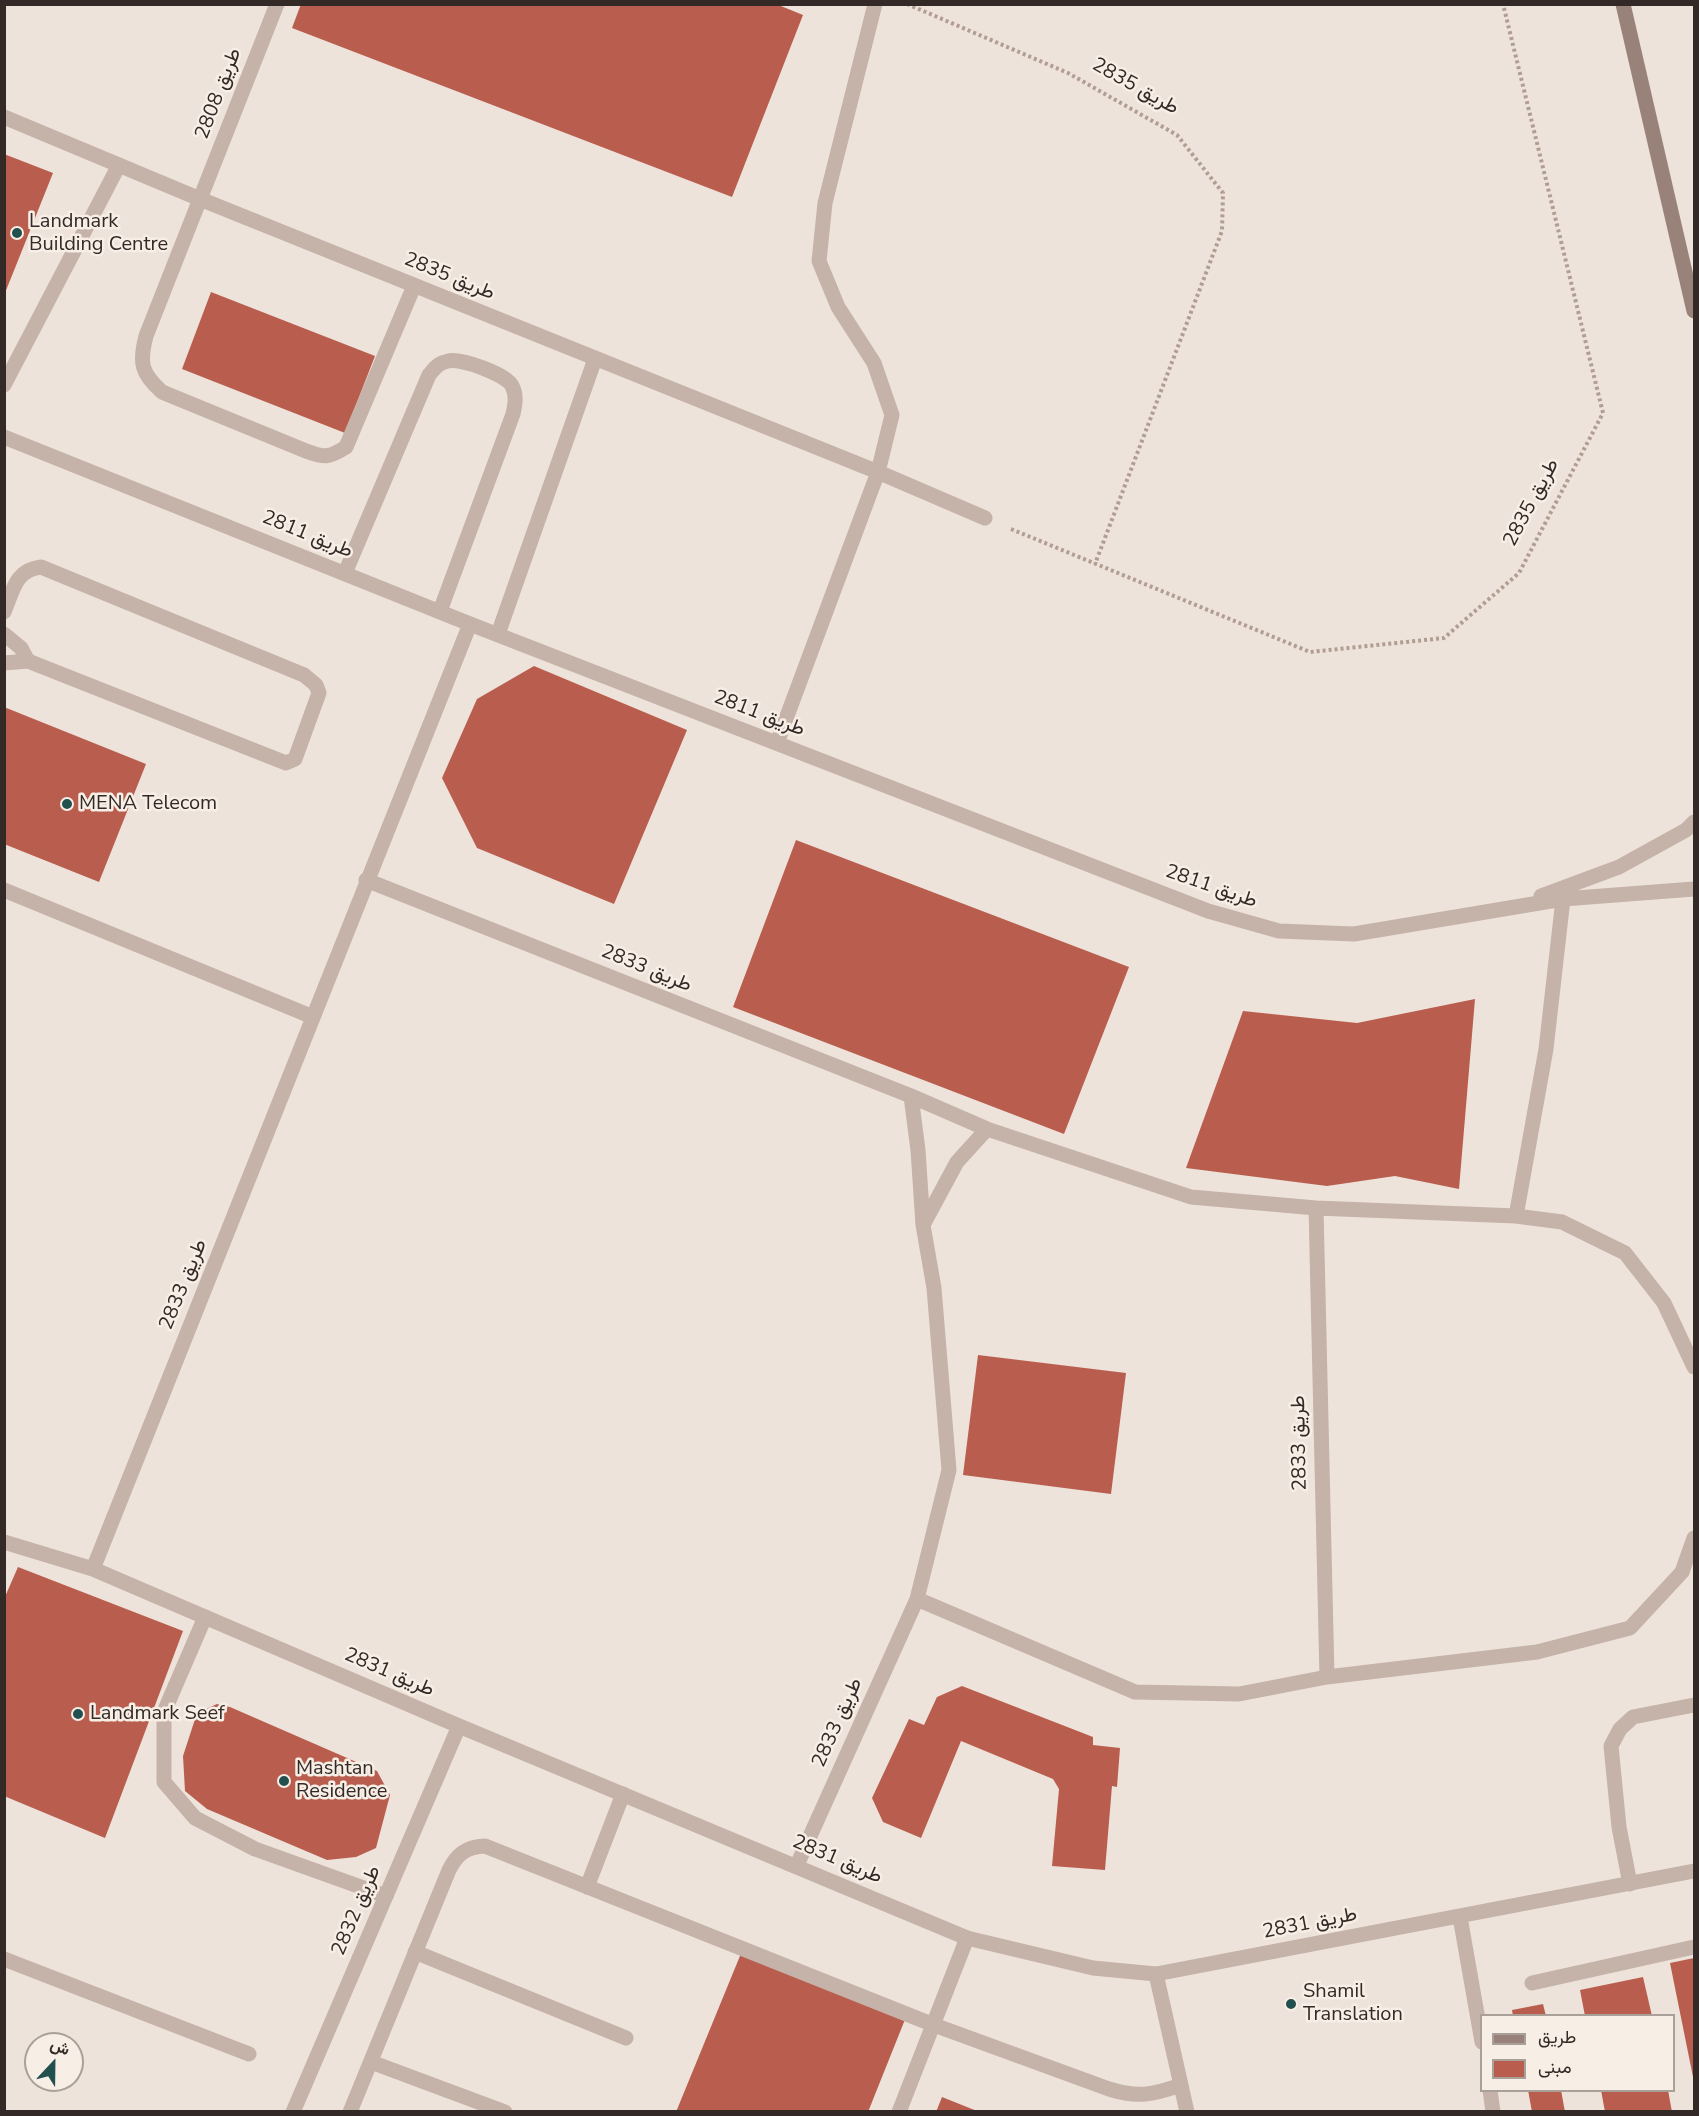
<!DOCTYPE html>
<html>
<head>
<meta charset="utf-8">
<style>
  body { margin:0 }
  #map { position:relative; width:1699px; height:2116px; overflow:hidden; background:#eee3da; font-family:"Nunito Sans",Vazirmatn,sans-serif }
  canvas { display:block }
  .frame { position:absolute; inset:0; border:6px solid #332a27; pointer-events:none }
  .legend { position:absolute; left:1480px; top:2014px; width:195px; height:78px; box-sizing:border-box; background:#f7eee6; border:2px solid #a9a09a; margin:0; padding:8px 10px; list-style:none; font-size:18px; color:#332a27 }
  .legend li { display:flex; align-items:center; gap:12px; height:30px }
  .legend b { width:30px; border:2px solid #a9a09a }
  .north { position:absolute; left:24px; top:2032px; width:60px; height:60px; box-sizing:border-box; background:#f7eee6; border:2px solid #a9a09a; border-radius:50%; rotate:22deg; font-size:16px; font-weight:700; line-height:24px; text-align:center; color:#332a27 }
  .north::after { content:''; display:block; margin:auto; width:21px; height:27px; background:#21504e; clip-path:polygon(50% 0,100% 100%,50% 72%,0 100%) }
</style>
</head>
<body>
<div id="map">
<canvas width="1699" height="2116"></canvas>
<div class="frame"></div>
<ul class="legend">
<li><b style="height:8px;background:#988279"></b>طريق</li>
<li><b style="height:16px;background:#b95e4e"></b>مبنى</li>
</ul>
<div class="north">ش</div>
</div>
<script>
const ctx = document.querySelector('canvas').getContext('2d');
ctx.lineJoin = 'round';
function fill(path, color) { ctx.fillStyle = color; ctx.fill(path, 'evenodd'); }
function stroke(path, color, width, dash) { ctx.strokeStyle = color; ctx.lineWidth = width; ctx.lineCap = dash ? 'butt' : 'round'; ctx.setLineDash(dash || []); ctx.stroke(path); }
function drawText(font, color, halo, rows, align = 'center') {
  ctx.font = font + ' "Nunito Sans",Vazirmatn,sans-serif'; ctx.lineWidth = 5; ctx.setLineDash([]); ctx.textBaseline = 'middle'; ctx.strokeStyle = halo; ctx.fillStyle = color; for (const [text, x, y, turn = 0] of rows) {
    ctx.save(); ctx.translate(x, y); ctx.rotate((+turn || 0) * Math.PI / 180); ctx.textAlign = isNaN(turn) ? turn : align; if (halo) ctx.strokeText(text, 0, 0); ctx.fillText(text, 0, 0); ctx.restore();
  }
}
fill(new Path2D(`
  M301,4h475l27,11 -71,182 -440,-169z
  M4,154l49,19 -48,120h-1z
  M211,292l164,64 -30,77 -163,-64z
  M534,666l153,64 -73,174 -137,-56 -35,-70 35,-79z
  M4,707l142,57 -47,118 -95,-38z
  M796,840l333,127 -65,167 -331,-127z
  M1475,999l-16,190 -64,-13 -68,10 -141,-18 57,-157 114,12z
  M978,1355l148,18 -15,121 -148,-19z
  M18,1567l165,64 -78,207 -101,-42v-197z
  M962,1686l131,51v8l27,3 -3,39 -5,-1 -7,84 -53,-4 7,-77 -6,-10 -92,-38 -40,97 -38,-16 -11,-24 37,-79 15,6 13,-28z
  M217,1704l13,3 147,64 13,24 -14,53 -20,9 -29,3 -120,-51 -22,-18 -2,-35 14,-43z
  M742,1951l164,66 -38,95h-192z
  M1694,1958v119h-1l-23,-114z
  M1643,1977l9,39h-67l-5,-26z
  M1543,2004l3,12h-33l-1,-6z
  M1528,2090h33l4,22h-33z
  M1601,2090h67l4,22h-67z
  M942,2097l35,14 -1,1h-40z`), '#b95e4e');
stroke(new Path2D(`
  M907,4l161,69 109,62 46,58 -1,38 -127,333
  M1011,529l299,123 134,-14 75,-65 84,-160 -100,-409`), '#b19d92', 4, [3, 3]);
stroke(new Path2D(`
  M200,199l-54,137c-7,27 -5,37 16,56l144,59c18,7 23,7 40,-4l68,-161
  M4,385l115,-220
  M345,573l84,-198c6,-7 9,-12 19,-14 13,-3 58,13 64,25 5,9 3,19 1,28l-73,197
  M4,612c9,-21 11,-42 37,-45l263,108 12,10 3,8 -24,66 -9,4 -258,-102 -24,2
  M4,634l17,14 7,13
  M205,1617l-41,95v70l31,36 60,31 131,47
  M1630,1884l-11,-57 -8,-81 9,-17 13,-12 61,-12
  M587,1887l36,-93
  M415,1952l211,86
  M4,1959l245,95
  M1156,1974l31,138
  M1532,1983l162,-36
  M371,2062l134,50
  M350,2112l99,-242c8,-16 17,-23 36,-24l449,179 175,64c29,9 43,6 72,-4
  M899,2112l68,-174`), '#c5b2a8', 15);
stroke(new Path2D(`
  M4,117l196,82 678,273 107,46
  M200,199l77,-195
  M498,634l97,-275
  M777,743l101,-271 14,-57 -18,-52 -36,-56 -19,-46 6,-58 50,-199
  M366,880l545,216 76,33 204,68 125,11 200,8 46,6 63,31 39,50 30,64
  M4,890l309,127
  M1316,1208l11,469
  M1516,1216l30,-167 17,-150
  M923,1225l34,-63 30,-33
  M4,1542l89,27 366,157 508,212 126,30 63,6 538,-103
  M93,1569l377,-945
  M917,1599l218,93 104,2 88,-17 210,-25 93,-24 52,-56 12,-34
  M797,1865l120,-266 32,-129 -15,-182 -11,-63 -5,-75 -7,-54
  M1460,1917l22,125
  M1490,2090l3,22
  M293,2112l166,-386`), '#c5b2a8', 15);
stroke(new Path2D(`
  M4,437l466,187 738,287 71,20 75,3 209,-35 131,-10
  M1541,896l78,-29 67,-37 8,-8`), '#c5b2a8', 15);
stroke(new Path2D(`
  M1623,4l71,307`), '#988279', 15);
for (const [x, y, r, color] of [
  [17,233,6,"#21504e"],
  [67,804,6,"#21504e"],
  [78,1714,6,"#21504e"],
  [284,1781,6,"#21504e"],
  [1291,2004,6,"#21504e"]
]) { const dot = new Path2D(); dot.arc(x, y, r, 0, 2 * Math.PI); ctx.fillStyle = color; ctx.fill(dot); stroke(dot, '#f7eee6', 2); }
drawText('20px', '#332a27', '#f7eee6', [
  ["طريق 2835",1135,87,29],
  ["طريق 2808",219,94,-69],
  ["طريق 2835",449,277,22],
  ["طريق 2835",1532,503,-62],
  ["طريق 2811",307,535,22],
  ["طريق 2811",759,714,21],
  ["طريق 2811",1211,887,19],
  ["طريق 2833",646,969,22],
  ["طريق 2833",184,1285,-68],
  ["طريق 2833",1300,1443,-91],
  ["طريق 2831",389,1673,23],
  ["طريق 2833",838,1723,-66],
  ["طريق 2831",837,1860,23],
  ["طريق 2832",357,1911,-67],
  ["طريق 2831",1310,1924,-11]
]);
drawText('20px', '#332a27', '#f7eee6', [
  ["Landmark",29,222],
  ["Building Centre",29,245],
  ["MENA Telecom",79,804],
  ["Landmark Seef",90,1714],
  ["Mashtan",296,1769],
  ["Residence",296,1792],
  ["Shamil",1303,1992],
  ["Translation",1303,2015]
], 'left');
</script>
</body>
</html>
